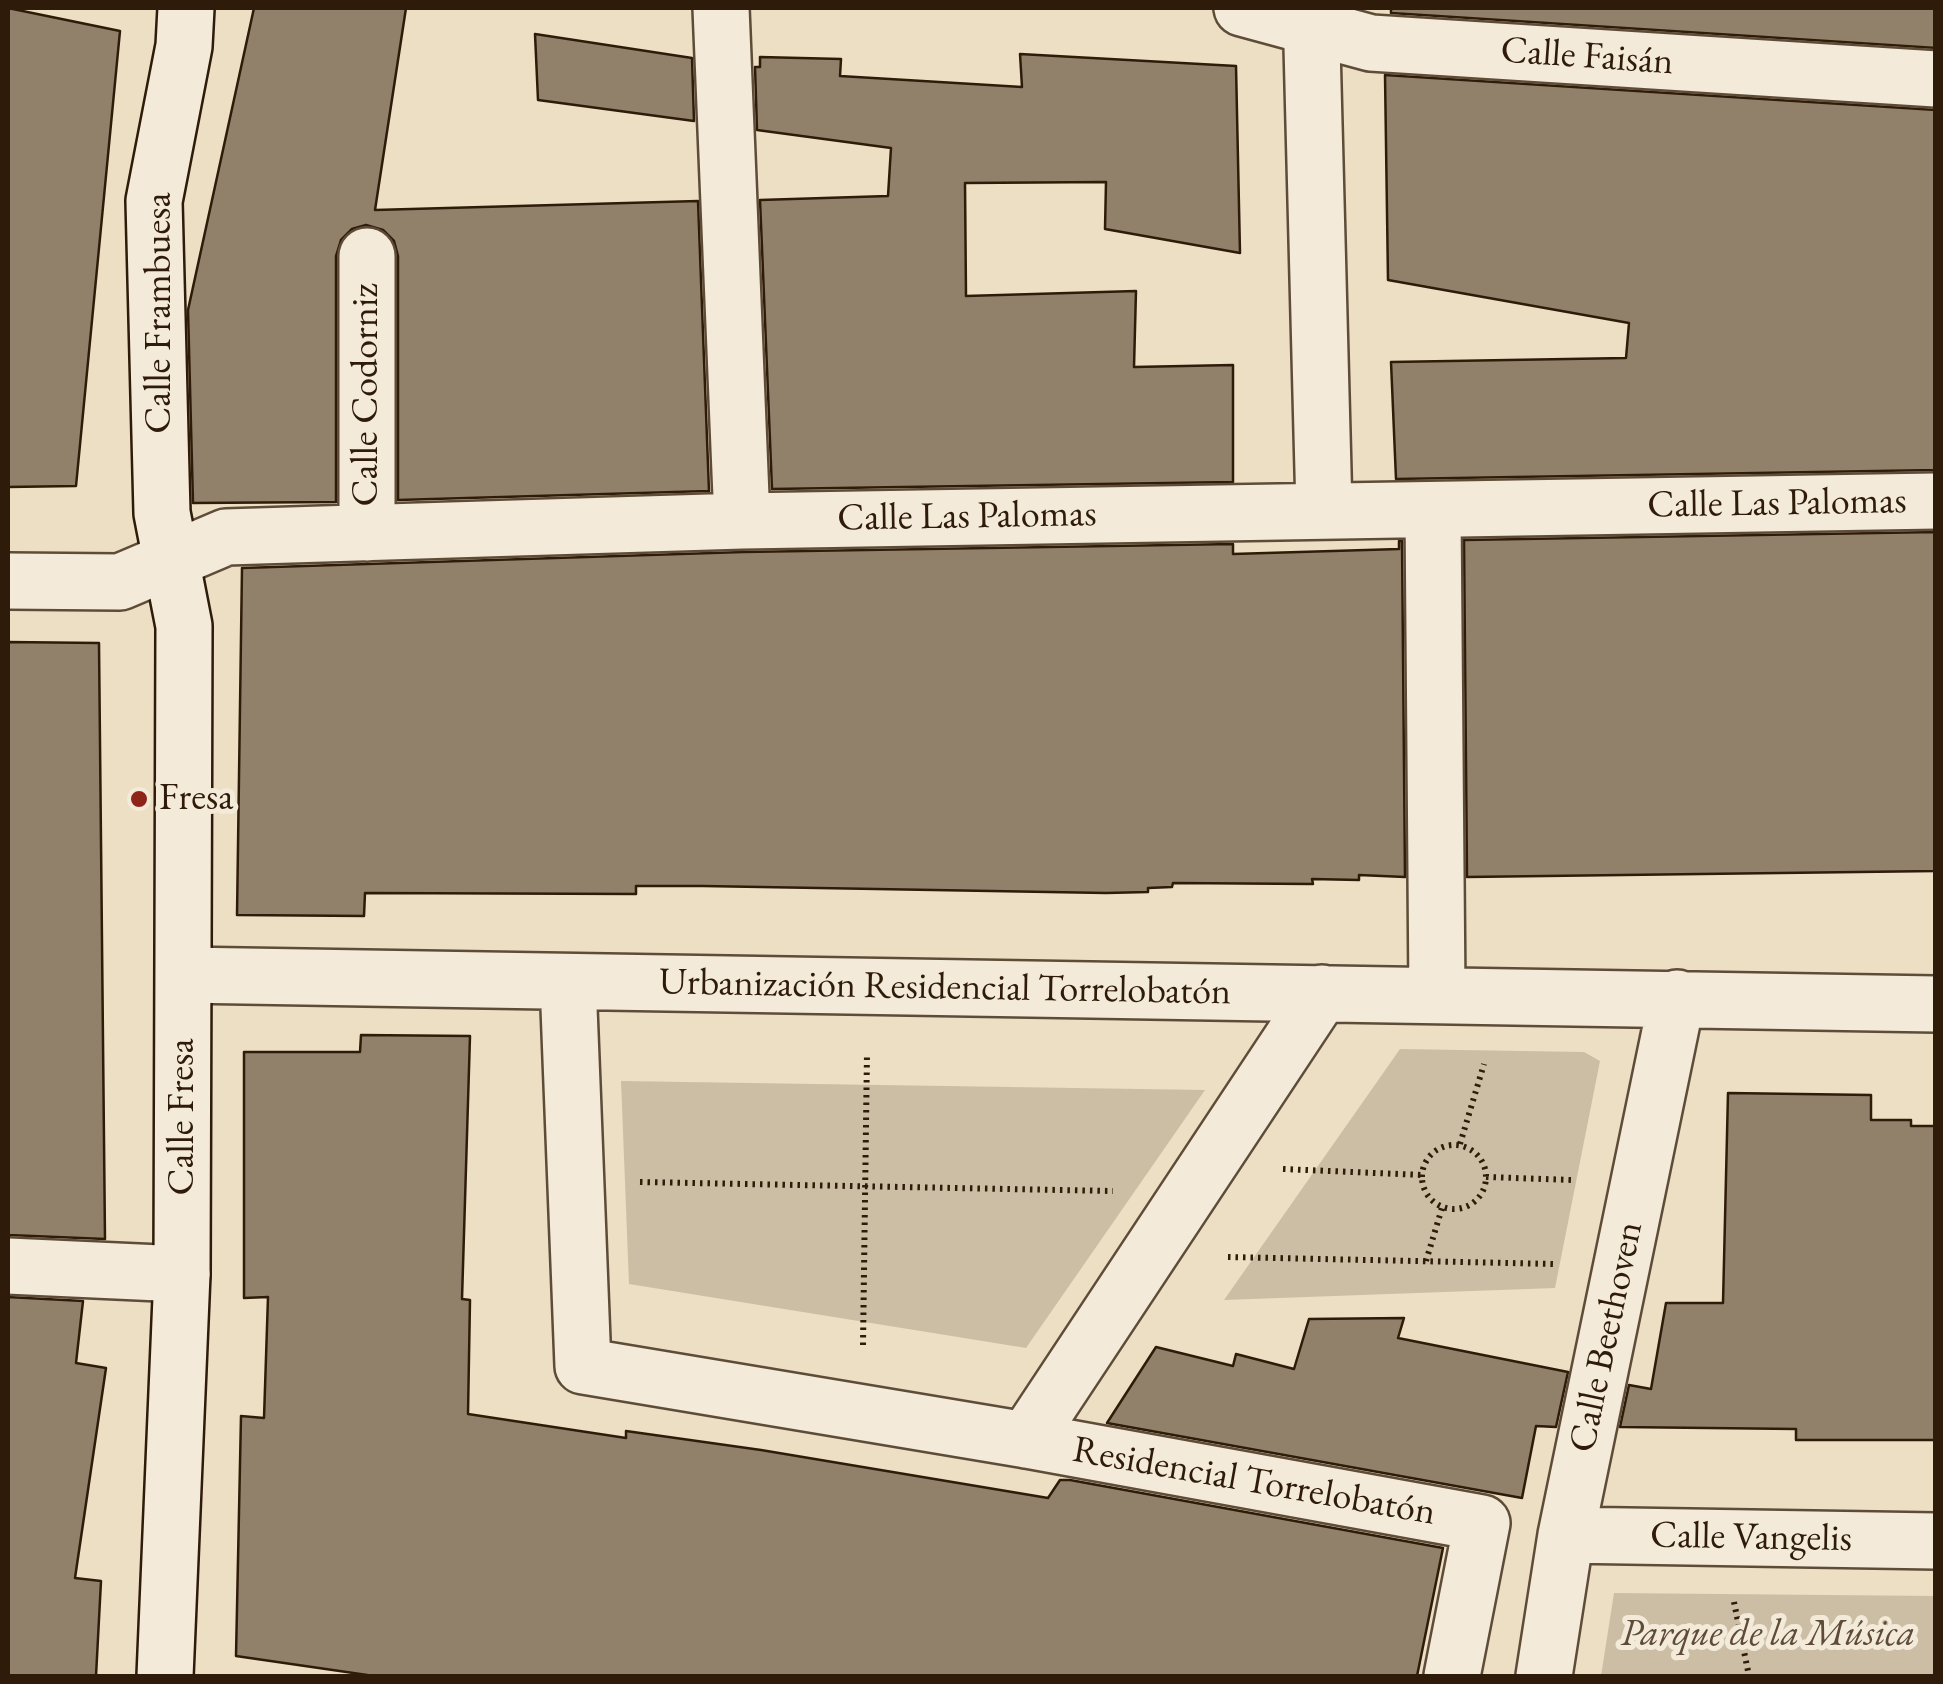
<!DOCTYPE html>
<html>
<head>
<meta charset="utf-8">
<style>
  body { margin:0 }
  #map { position:relative; width:1943px; height:1684px; overflow:hidden; background:#ecdfc4; font-family:"EB Garamond",serif }
  canvas { display:block }
  .frame { position:absolute; inset:0; border:10px solid #2f1b09; pointer-events:none }
</style>
</head>
<body>
<div id="map">
<canvas width="1943" height="1684"></canvas>
<div class="frame"></div>
</div>
<script>
const ctx = document.querySelector('canvas').getContext('2d');
ctx.lineJoin = 'round';
function fill(path, color) { ctx.fillStyle = color; ctx.fill(path, 'evenodd'); }
function stroke(path, color, width, dash) { ctx.strokeStyle = color; ctx.lineWidth = width; ctx.lineCap = dash ? 'butt' : 'round'; ctx.setLineDash(dash || []); ctx.stroke(path); }
function drawText(font, color, halo, rows, align = 'center') {
  ctx.font = font + ' "EB Garamond",serif'; ctx.lineWidth = 10; ctx.setLineDash([]); ctx.textBaseline = 'middle'; ctx.strokeStyle = halo; ctx.fillStyle = color; for (const [text, x, y, turn = 0] of rows) {
    ctx.save(); ctx.translate(x, y); ctx.rotate((+turn || 0) * Math.PI / 180); ctx.textAlign = isNaN(turn) ? turn : align; if (halo) ctx.strokeText(text, 0, 0); ctx.fillText(text, 0, 0); ctx.restore();
  }
}
fill(new Path2D(`
  M1400,1049l184,3 16,9 -45,227 -331,12z
  M621,1081l584,9 -179,258 -397,-64z
  M1614,1593l321,3v80h-334z`), '#ccbea4');
const building = new Path2D(`
  M8,8l112,23 -44,455 -68,1z
  M254,8h152l-31,202 323,-9 11,290 -311,9v-244l-4,-15 -11,-11 -17,-5 -14,4 -11,11 -5,16v246l-143,1 -5,-193z
  M1391,8h545v40l-545,-35z
  M535,34l157,24 2,63 -156,-21z
  M1020,54l216,12 4,187 -135,-24 1,-47 -141,1 1,113 170,-5 -2,76 99,-2v117l-461,7 -12,-289 128,-4 3,-48 -134,-18 -2,-63h5v-10l81,2 -1,17 182,11z
  M1385,75l551,35v360l-540,9 -5,-117 235,-4 3,-35 -241,-43z
  M1936,532v339l-469,6 -3,-337z
  M1399,541h3l3,336 -46,-2v5l-47,-1 1,5 -140,-1 -1,4 -24,1v4l-42,1 -403,-7h-67v8l-271,-1 -1,23 -127,-1 5,-347 501,-16 490,-8v10l166,-5z
  M8,642l91,1 6,596 -97,-4z
  M361,1035l109,1 -8,263 8,1 -2,114 158,24v-7l135,19 287,48 12,-18h10l373,68 -26,128h-1043l-138,-20 5,-240 23,2 4,-121 -24,1v-246h116z
  M1728,1093l143,2v25h40v6h25v314h-140v-11l-176,-2 9,-42 22,4 15,-86h57z
  M8,1297l75,4 -7,62 30,5 -31,210 26,3 -5,95h-88z
  M1404,1318l-6,20 170,34 -12,55 -20,-1 -14,72 -415,-75 49,-76 77,19 3,-12 58,15 15,-50z`);
fill(building, '#91816a');
stroke(building, '#2f1b09', 2.5);
const street = new Path2D(`
  M721,8l21,513
  M1242,8l129,35 565,36
  M1311,8l13,502
  M367,256v277
  M1433,511l4,483
  M8,581l112,1 106,-45 516,-16 1194,-20
  M184,975l1752,29
  M568,982l15,384 443,74 456,83 -30,153
  M8,1266l174,8
  M1026,1440l296,-447
  M1566,1535l370,6
  M1544,1676l22,-141 111,-537`);
const secondary = new Path2D(`
  M165,1676l17,-402 2,-648 -22,-113 -8,-312 30,-155 2,-38`);
stroke(street, '#5e4c38', 60);
stroke(secondary, '#2f1b09', 60);
stroke(new Path2D(`
  M1460,1144l24,-80
  M1422 1177a32 32 0 1 1 64 0a32 32 0 1 1-64 0Z
  M1283,1169l139,6
  M1486,1177l86,3
  M640,1182l473,9
  M1228,1257l327,7
  M1426,1261l16,-53
  M863,1345l4,-292
  M1734,1602l15,74`), '#2f1b09', 6, [2.5, 5]);
stroke(street, '#f3ead9', 55);
stroke(secondary, '#f3ead9', 55);
for (const [x, y, r, color] of [
  [139,799,10,"#8f2418"]
]) { const dot = new Path2D(); dot.arc(x, y, r, 0, 2 * Math.PI); ctx.fillStyle = color; ctx.fill(dot); stroke(dot, '#f3ead9', 4); }
drawText('38px', '#2f1b09', '#f3ead9', [
  ["Calle Faisán",1587,57,4],
  ["Calle Frambuesa",160,313,-90],
  ["Calle Codorniz",367,395,-90],
  ["Calle Las Palomas",1777,504,-1],
  ["Calle Las Palomas",967,517,-1],
  ["Urbanización Residencial Torrelobatón",945,988,1],
  ["Calle Fresa",183,1117,-90],
  ["Calle Beethoven",1607,1337,-78],
  ["Residencial Torrelobatón",1254,1482,10],
  ["Calle Vangelis",1751,1538,1]
]);
drawText('38px', '#2f1b09', '#f3ead9', [
  ["Fresa",159,799]
], 'left');
drawText('italic 38px', '#5e4c38', '#f3ead9', [
  ["Parque de la Música",1768,1635]
]);
</script>
</body>
</html>
